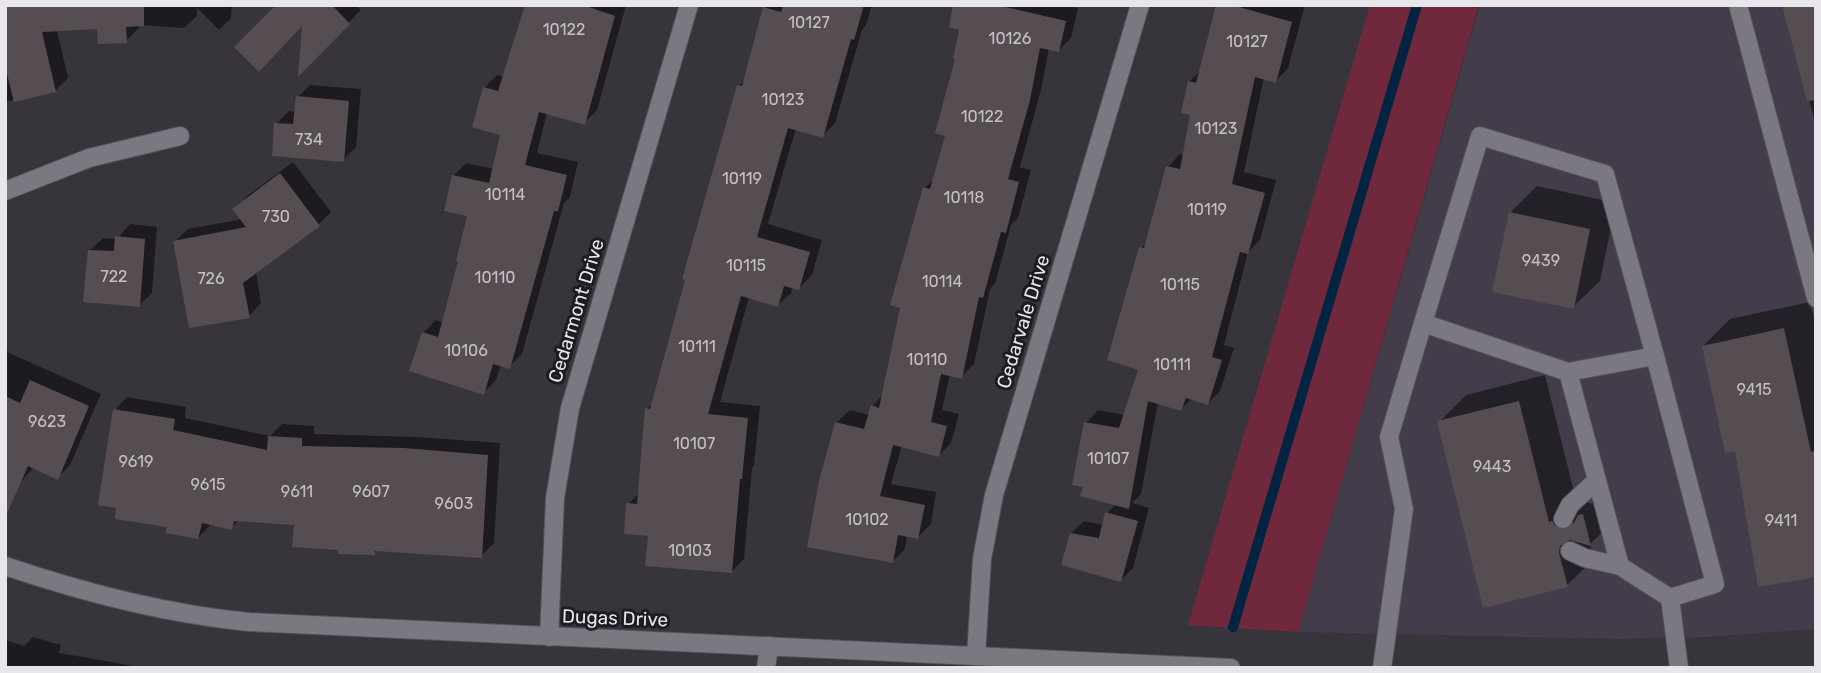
<!DOCTYPE html>
<html>
<head>
<meta charset="utf-8">
<style>
  body { margin:0 }
  #map { position:relative; width:1821px; height:673px; overflow:hidden; background:#38343c; font-family:Rubik,sans-serif }
  canvas { display:block }
  .frame { position:absolute; inset:0; border:7px solid #e8e5eb; pointer-events:none }
</style>
</head>
<body>
<div id="map">
<canvas width="1821" height="673"></canvas>
<div class="frame"></div>
</div>
<script>
const ctx = document.querySelector('canvas').getContext('2d');
ctx.lineJoin = 'round';
function fill(path, color) { ctx.fillStyle = color; ctx.fill(path, 'evenodd'); }
function stroke(path, color, width, dash) { ctx.strokeStyle = color; ctx.lineWidth = width; ctx.lineCap = dash ? 'butt' : 'round'; ctx.setLineDash(dash || []); ctx.stroke(path); }
function drawText(font, color, halo, rows, align = 'center') {
  ctx.font = font + ' Rubik,sans-serif'; ctx.lineWidth = 6; ctx.setLineDash([]); ctx.textBaseline = 'middle'; ctx.strokeStyle = halo; ctx.fillStyle = color; for (const [text, x, y, turn = 0] of rows) {
    ctx.save(); ctx.translate(x, y); ctx.rotate((+turn || 0) * Math.PI / 180); ctx.textAlign = isNaN(turn) ? turn : align; if (halo) ctx.strokeText(text, 0, 0); ctx.fillText(text, 0, 0); ctx.restore();
  }
}
fill(new Path2D(`
  M1480,5h336v624l-109,8 -86,2 -323,-7z`), '#433c4a');
fill(new Path2D(`
  M1370,5h109l-181,627 -110,-7z`), '#70293c');
fill(new Path2D(`
  M5,5h227l-1,13 -12,12 -22,-22v8l-13,12 -45,-3v3l-13,13 -27,-14 -42,3 11,48 -12,12 -51,12z
  M278,5h78l5,5 -61,62 5,-50z
  M526,5h100l-29,105 -13,13 -37,-10 -10,40 41,9 -8,35 -6,6 -42,151 -13,13 -8,-3 -5,16 -13,13 -60,-60 13,-13 8,3 25,-108 -15,-40 12,-12 28,6 8,-36 -18,-45 13,-13 7,2z
  M767,5h105l-6,20 -4,5 -27,93 -13,13 -26,-8 -28,96 54,16 -10,35 -13,13 -7,-2 -1,7 -13,12 -29,-8 -29,105 40,4 -6,59 -2,3 -8,91 -12,12 -82,-37 -22,-30 12,-12 7,-83 6,-6 86,-317 7,-7 18,-71z
  M955,5h109l14,3 -7,30 -12,12 -10,-2 -7,38 -22,81 11,3 -13,48 -7,7 -16,59 -5,5 -16,75 -13,13 -11,-3 -8,36 17,4 -8,29 -12,12 -37,-10 -11,39 45,8 -5,32 -13,13 -11,-2 -2,14 -13,13 -71,-80 16,-60 13,-12 20,5 2,-9 11,-11 42,-207 10,-10 12,-43 14,-107z
  M1218,5h87l-17,63 -12,13 -12,-4 -20,95 32,8 -16,60 -12,12 -24,93 10,3 -14,43 -12,12 -16,-5 -11,11 -23,-7 -17,92 -9,9 17,5 -16,60 -12,12 -50,-47 13,-12 20,4 3,-12 9,-9 -31,-18 1,-63 12,-13 27,5 15,-46 1,-121 6,-6 21,-75 12,-13 4,1 8,-41 -3,-32 12,-12z
  M1783,5h33v121z
  M310,85l51,4 -5,58 -13,13 -67,-36 13,-13 7,1 2,-15z
  M293,162l38,50 -13,13 -62,47 5,31 -12,13 -74,-75 13,-12 54,-10 -7,-10 12,-13z
  M1537,186l79,17 -16,78 -27,26 -63,-94z
  M130,224l27,3 -5,66 -13,12 -49,-55 13,-12 14,1z
  M1810,302l6,24v249l-80,-126 -33,-103 27,-27z
  M5,348l3,2 -1,2 94,42 -31,71 -13,13 -23,-11 -16,18 -13,-6z
  M1545,375l30,121 16,8 18,-16 8,30 -27,26 4,15 -27,26 -128,-163 27,-27z
  M127,397l59,10 -1,11 85,18 12,-12 32,2v8l103,3 83,6 -6,100 -13,13 -104,-6 -3,3 -34,-4 -44,-25 -57,-4 -8,8 -20,-4 -13,14 -29,-13 -54,-115z
  M33,637l28,8 -2,8 87,15h-141v-28l19,6z`), '#0007');
stroke(new Path2D(`
  M1233,627l184,-622`), '#032441', 10);
fill(new Path2D(`
  M5,5h139v21l-18,1 1,16 -29,1 -1,-15 -55,3 14,60 -42,10 -9,-36z
  M276,5h56l18,19 -52,53 4,-51 -43,46 -25,-25z
  M525,5h58l32,11 -30,109 -46,-13 -14,53 42,10 -9,36h-4l-44,158 -17,-5 -9,31 -75,-24 13,-39 16,5 20,-76h-2l11,-45 -23,-5 8,-36 37,8 11,-48 -28,-8 11,-40 15,4z
  M783,5h81l-10,35 -3,-1 -28,99 -35,-10 -31,109 53,15 -11,38 -15,-4 -6,21 -37,-11 -33,118 40,4 -6,61h-2l-8,94 -87,-7 3,-30 -24,-2 2,-31 11,1 8,-96 5,1 35,-129 -3,-1 55,-194 5,1 21,-79 18,5z
  M953,5h44l69,16 -7,31 -19,-4 -10,52 -22,79 11,3 -13,51 -5,-1 -18,66 -4,-1 -17,82 -21,-5 -10,48 16,4 -8,31 -46,-12 -13,51 45,9 -7,34 -20,-4 -5,28 -86,-16 12,-66 16,-59 29,7 7,-24 8,3 21,-100 -10,-3 33,-118 7,2 15,-53 -10,-3 20,-74h-2l6,-29 -10,-3z
  M1216,5h16l60,17 -16,61 -21,-6 -23,107 33,9 -17,61 -8,-2 -28,105 10,3 -14,45 -22,-7 -5,13 -33,-10 -19,108 -49,-13 3,-9 -11,-2 12,-63 35,6 19,-58 -31,-10 32,-113 5,1 22,-82 14,3 10,-54 -9,-2 7,-32 8,2z
  M1782,5h34v95l-9,1z
  M296,96l53,5 -5,61 -72,-6 2,-33 19,1z
  M280,173l40,53 -77,57 7,35 -61,10 -16,-87 73,-14 -14,-18z
  M1509,212l81,17 -16,80 -82,-17z
  M115,236l30,3 -5,68 -57,-5 5,-52 26,1z
  M1784,328l27,124 5,-1v126l-58,10 -23,-136 -10,2 -23,-107z
  M30,380l59,26 -31,74 -30,-14 -23,52v-122l15,7z
  M1519,401l30,121 3,-1 5,8 7,1 9,-5 5,-10 5,-1 8,32 -21,-6 -10,6 -1,7 9,34 -85,21 -46,-187z
  M113,409l62,10 -2,11 94,20 1,-14 34,2v8l102,2 84,7 -6,103 -107,-7v4l-37,-1v-4l-46,-3 2,-22 -60,-4 -2,9 -30,-7 -4,16 -33,-6 2,-6 -52,-8 1,-11 -18,-3z
  M1105,512l33,9 -17,61 -60,-17 9,-32 29,5z`), '#564d53');
stroke(new Path2D(`
  M1563,519l7,32`), '#524f56', 18, [18, 9]);
const minor = new Path2D(`
  M1738,5l78,293
  M5,191l84,-33 91,-22
  M1423,323l57,-187 125,38 50,182
  M1568,372l52,194 50,32
  M1563,519l7,-14 27,-25
  M1570,551l15,7 35,8
  M5,566c80,27 160,48 244,56l982,46
  M549,637l6,-139 15,-90 119,-403
  M976,656l6,-97 12,-64 146,-490
  M766,668l3,-22
  M1382,668l22,-159 -15,-72 34,-114 145,49 87,-16 60,228 -45,14 9,70`);
stroke(minor, '#535057', 20);
stroke(minor, '#7c7881', 18);
drawText('16px', '#c4bfc5', null, [
  ["10127",809,23],
  ["10122",564,30],
  ["10126",1010,39],
  ["10127",1247,42],
  ["10123",783,100],
  ["10122",982,117],
  ["10123",1216,129],
  ["734",309,140],
  ["10119",742,179],
  ["10114",505,195],
  ["10118",964,198],
  ["10119",1207,210],
  ["730",276,217],
  ["9439",1541,261],
  ["10115",746,266],
  ["722",114,277],
  ["10110",495,278],
  ["726",211,279],
  ["10114",942,282],
  ["10115",1180,285],
  ["10111",697,347],
  ["10106",466,351],
  ["10110",927,360],
  ["10111",1172,365],
  ["9415",1754,390],
  ["9623",47,422],
  ["10107",694,444],
  ["10107",1108,459],
  ["9619",136,462],
  ["9443",1492,467],
  ["9615",208,485],
  ["9611",297,492],
  ["9607",371,492],
  ["9603",454,504],
  ["10102",867,520],
  ["9411",1781,521],
  ["10103",690,551]
]);
drawText('19px', '#e8e5eb', '#1e1c20', [
  ["Cedarmont Drive",577,311,-73],
  ["Cedarvale Drive",1024,322,-73],
  ["Dugas Drive",615,619,2]
]);
</script>
</body>
</html>
